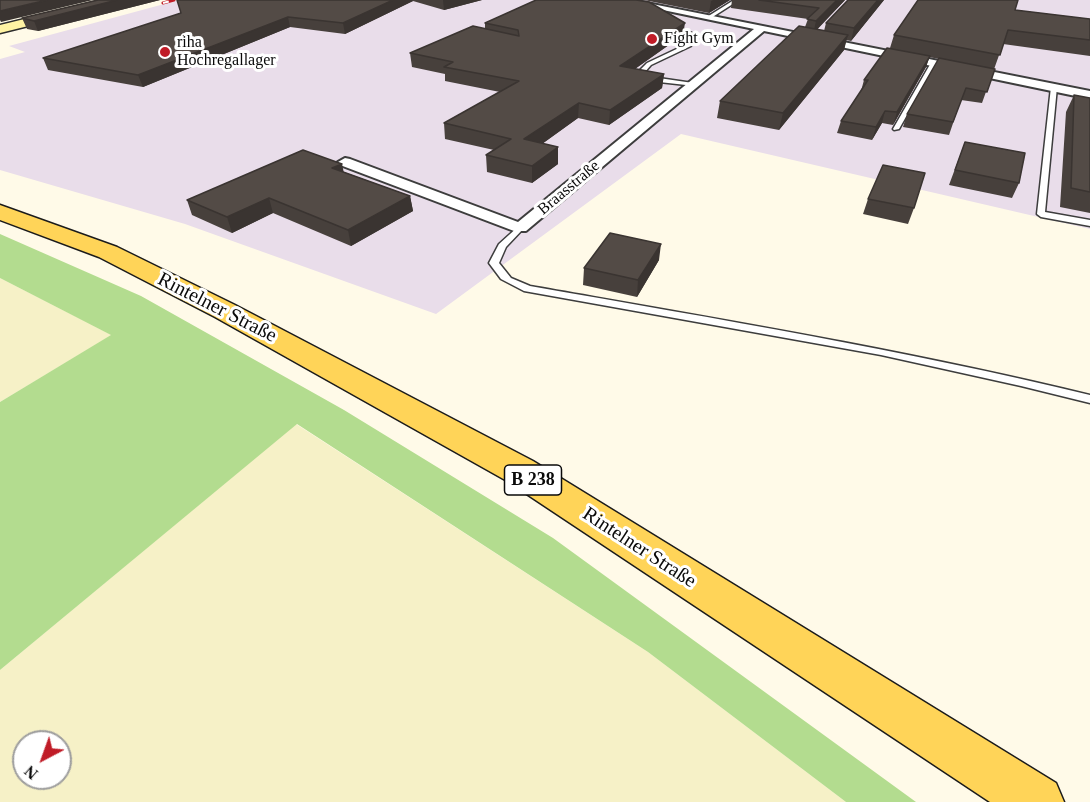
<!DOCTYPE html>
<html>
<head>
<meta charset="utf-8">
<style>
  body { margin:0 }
  #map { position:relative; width:1090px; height:802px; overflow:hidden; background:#fffae8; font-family:"Times New Roman",serif }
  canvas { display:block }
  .north { position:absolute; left:12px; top:730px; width:60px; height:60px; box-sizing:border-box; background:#fff; border:2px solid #9d9d9d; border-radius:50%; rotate:221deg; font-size:16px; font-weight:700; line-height:24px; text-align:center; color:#0a0a0a }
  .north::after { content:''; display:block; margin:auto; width:21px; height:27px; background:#c01c27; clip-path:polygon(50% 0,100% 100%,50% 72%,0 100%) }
</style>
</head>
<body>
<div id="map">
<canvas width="1090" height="802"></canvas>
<div class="north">N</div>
</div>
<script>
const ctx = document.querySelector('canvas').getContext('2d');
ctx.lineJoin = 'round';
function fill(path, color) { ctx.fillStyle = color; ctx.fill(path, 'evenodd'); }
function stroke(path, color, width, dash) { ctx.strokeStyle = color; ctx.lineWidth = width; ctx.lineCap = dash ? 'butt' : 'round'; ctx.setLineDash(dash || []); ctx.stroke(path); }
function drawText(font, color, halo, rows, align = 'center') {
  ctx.font = font + ' "Times New Roman",serif'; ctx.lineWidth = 6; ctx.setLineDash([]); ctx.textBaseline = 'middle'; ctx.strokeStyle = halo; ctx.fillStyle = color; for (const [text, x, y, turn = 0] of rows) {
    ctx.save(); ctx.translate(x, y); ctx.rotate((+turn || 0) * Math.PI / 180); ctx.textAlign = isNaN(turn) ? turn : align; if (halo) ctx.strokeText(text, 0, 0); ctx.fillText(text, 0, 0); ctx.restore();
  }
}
fill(new Path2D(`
  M179,0h911v229l-409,-95 -245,180 -251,-90 -185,-54v-111l25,-7 -16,-6z`), '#e9ddea');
fill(new Path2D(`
  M0,278l112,57 -112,67z
  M296,424l352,228 198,150h-846v-132zM24,742h36v36h-36z`), '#f6f1c7');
fill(new Path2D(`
  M0,234l141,62 203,114 209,128 363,264h-70l-198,-150 -351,-228 -297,246v-268l111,-67 -111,-57z`), '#b3dc8f');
const lane = new Path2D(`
  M734,0h5l-28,18 -4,-1z
  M670,23l22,10 -1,13 -40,19 -7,8 8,4 41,6 2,3 -45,-5 -13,-8 10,-10 38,-18 2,-10 -17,-10z
  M932,61l5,1 -38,67 -5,1 -1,-1z
  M1054,85l3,2 -12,125 45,8v6l-49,-9 -4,-3 14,-127z
  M520,225l4,3 -18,19 -7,16 12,15 19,8c188,33 375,64 560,109v8l-69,-17 -140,-31 -357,-64 -23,-12 -12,-16 10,-19z`);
const street = new Path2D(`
  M615,0h17l458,91v8l-326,-68 -238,200h-12l-174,-66 -2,-3 7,-4 5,1 168,63 236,-193z`);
const secondary = new Path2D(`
  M102,0h21l-2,3 -121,30v-8z`);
const primary = new Path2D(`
  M0,205l117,42 118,58 298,156 523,322 8,19h-74l-483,-321 -292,-164 -116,-60 -99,-37z`);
stroke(lane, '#3d3d3d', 3);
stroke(street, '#3d3d3d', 4);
stroke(secondary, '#2c2c2c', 3);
stroke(primary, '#1b1b1b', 3);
fill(lane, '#fff');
fill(street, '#fff');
fill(secondary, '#fff3a3');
fill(primary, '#ffd458');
const rail = new Path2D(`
  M163,3l11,-3`);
stroke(rail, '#c01c27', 3);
stroke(rail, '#fff', 2, [6]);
fill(new Path2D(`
  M98,0h62l-122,31 -11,-2 -5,-11z
  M331,0h151l-38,10 -31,-9 -68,33 -55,-7 -147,60 -95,-17 -5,-12z
  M644,0h86l-21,13z
  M732,0h113l-28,29 7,2 2,-8 22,-23h36l-33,41 -5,-1 -2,10 -65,80 -62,-12 3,-17 85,-74 3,-8 -77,-11z
  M1015,10l75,9v37l-87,-12 -21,59 -21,-3 -12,35 -46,-8 4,-13 32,-55 -10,-2 -3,10 -33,58 -11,-2 -10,17 -35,-7 4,-12 20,-30 3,-11 26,-32 4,-13z
  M485,23l198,12 -48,34 29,5 -2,14 -53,37 -31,-7 -36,26 16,3v17l-26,19 -45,-11 -1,-17 8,-5 -49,-11 -1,-16 56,-31 -55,-11v-7l-33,-7 -2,-14 75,-24z
  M1074,95l16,3v115l-30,-6 6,-95z
  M965,142l54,41 -7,15 -63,-13z
  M344,172l66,24 3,15 -62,35 -78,-33 -41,20 -40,-18 -5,-15z
  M868,199l46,9 -6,16 -45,-10z
  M659,260l-22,37 -54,-12 1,-17z`), '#47403c');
fill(new Path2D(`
  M47,0h46l-92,22 -1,-2v-9z
  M117,0h43l-122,31 -4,-10z
  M393,0h19l1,1 -68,33 -2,-11z
  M443,0h39l-38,10z
  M713,0h17l-21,13 2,-12z
  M837,0h8l-32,34 3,-13z
  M878,0h6l-33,41 3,-13z
  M288,17l2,10 -147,60 -5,-12z
  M685,23l-2,12 -64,45 1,-14z
  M848,35l-4,15 -65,80 4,-17z
  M930,56l-4,11 -33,58 4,-13z
  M664,74l-2,14 -53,37 1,-15z
  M579,103l-1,15 -53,38 -1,-17z
  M885,111l-3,12 -10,17 4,-13z
  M558,147v17l-26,19v-17z
  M342,164l3,14 -13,-10z
  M410,196l3,15 -62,35 -3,-16z
  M269,198l4,15 -41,20 -5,-16z
  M661,244l-2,16 -22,37 1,-17z`), '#3a3431');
const building = new Path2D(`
  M0,0h47l-47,11z
  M98,0h19l-83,21 -12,-3z
  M177,0h216l-50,23 -55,-6 -150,58 -95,-17 138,-45z
  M536,0h100l13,2 36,21 -65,43 44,8 -54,36 -31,-7 -55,36 34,8 -26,19 -46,-11 25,-16 -67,-16 75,-42 -75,-14 9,-5 -43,-9 63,-27 46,10 -1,-6 -33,-7z
  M759,0h78l-21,21 -9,-2 12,-11z
  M848,0h30l-24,28 -28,-5z
  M918,0h100l-3,10 75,9v21l-82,-10 -8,25 -106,-20z
  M799,26l49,9 -65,78 -63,-12z
  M887,48l43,8 -33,56 -12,-1 -9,16 -35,-6 27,-41h-4z
  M939,58l56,11 -8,23 -21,-4 -13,34 -46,-8z
  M1074,95l16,3v94l-19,-4z
  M965,142l60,11 -6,30 -64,-13z
  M303,150l39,14 -10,4 78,28 -62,34 -79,-32 -42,19 -40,-17z
  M883,165l42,8 -11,35 -46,-9z
  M610,233l51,11 -23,36 -54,-12z`);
fill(building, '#534b46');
stroke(building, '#3a3431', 1.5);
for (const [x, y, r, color] of [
  [652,39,6,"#c01c27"],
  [165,52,6,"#c01c27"]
]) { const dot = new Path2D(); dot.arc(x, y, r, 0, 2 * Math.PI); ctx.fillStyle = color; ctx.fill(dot); stroke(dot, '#fff', 2); }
drawText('16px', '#0a0a0a', '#fff', [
  ["Fight Gym",664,39],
  ["riha",177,43],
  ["Hochregallager",177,61]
], 'left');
drawText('16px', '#0a0a0a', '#fff', [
  ["Braasstraße",569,188,-40]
]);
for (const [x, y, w] of [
  [533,480,57]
]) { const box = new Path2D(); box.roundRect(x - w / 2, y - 15, w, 30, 4.5); ctx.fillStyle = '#fff'; ctx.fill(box); stroke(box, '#0a0a0a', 1.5); }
drawText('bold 18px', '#0a0a0a', null, [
  ["B 238",533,480]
]);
drawText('20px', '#0a0a0a', '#fff', [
  ["Rintelner Straße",217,308,27],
  ["Rintelner Straße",639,548,33]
]);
</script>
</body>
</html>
